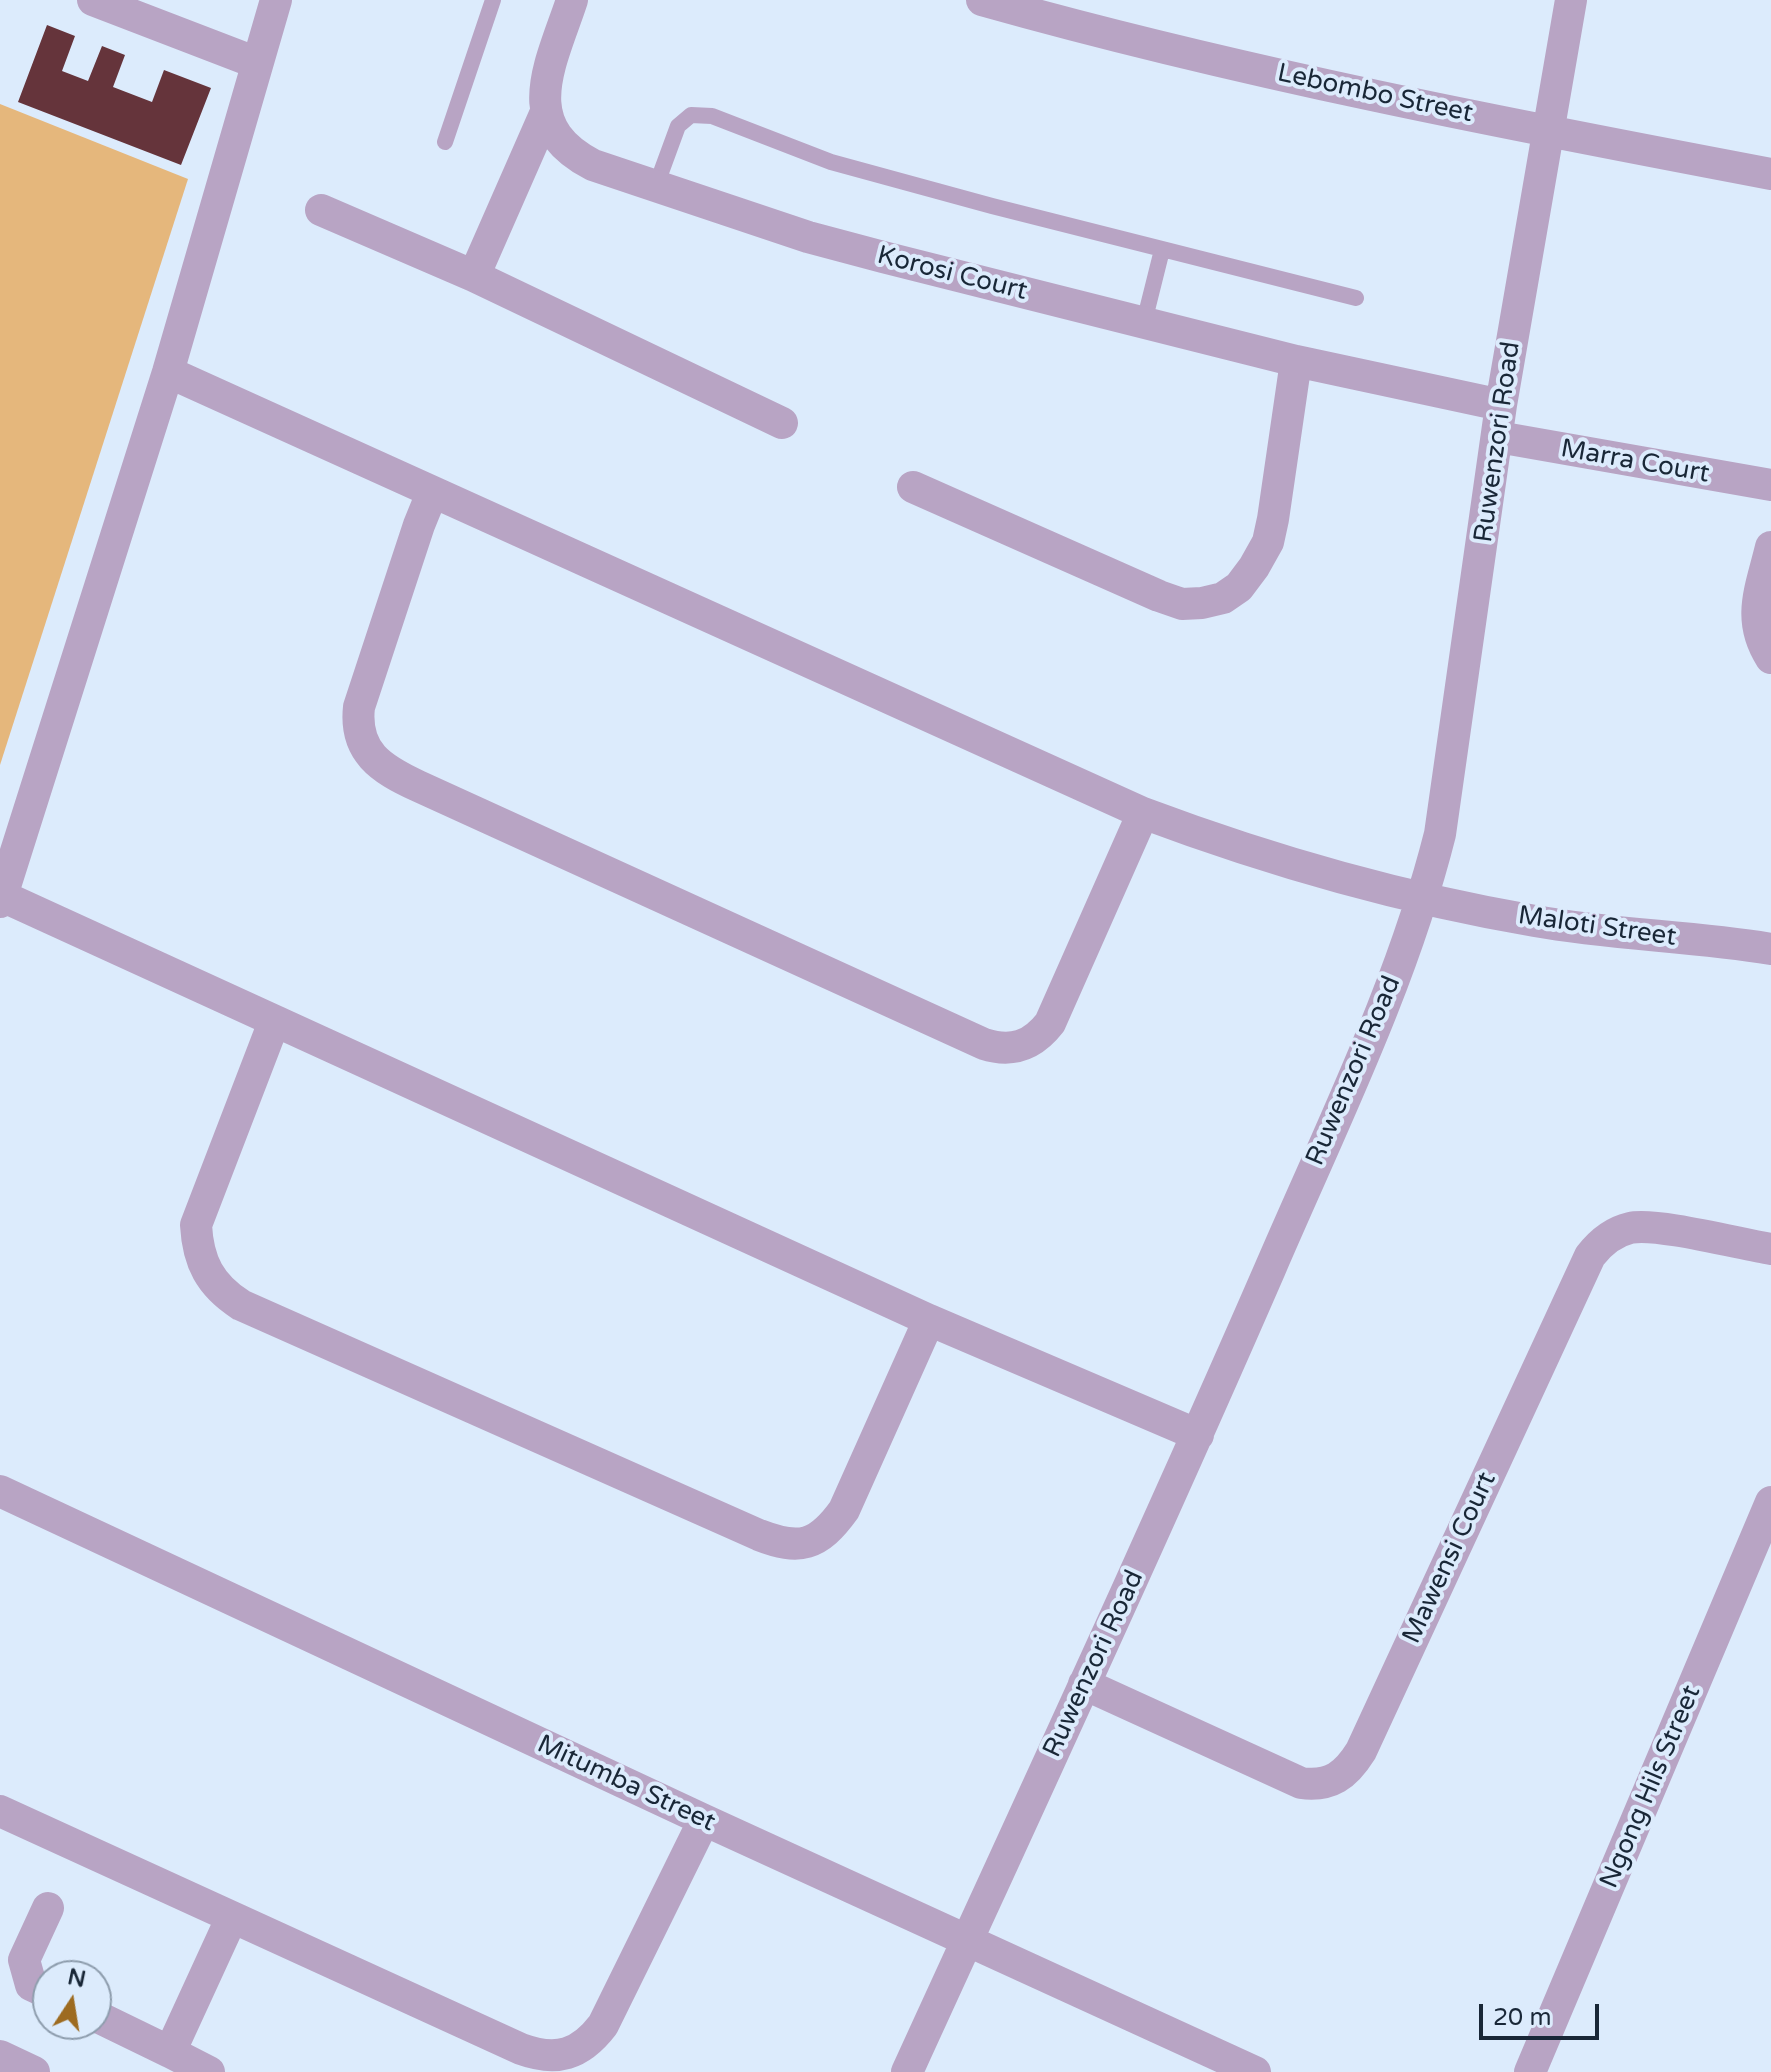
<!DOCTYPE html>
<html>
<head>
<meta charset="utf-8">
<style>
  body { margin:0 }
  #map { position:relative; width:1771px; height:2072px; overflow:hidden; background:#dcebfc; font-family:"Varela Round",sans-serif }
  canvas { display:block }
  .north { position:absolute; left:32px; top:1960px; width:80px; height:80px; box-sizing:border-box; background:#dcebfc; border:2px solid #8e9dad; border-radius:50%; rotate:12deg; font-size:22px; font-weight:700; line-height:32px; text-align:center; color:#192737 }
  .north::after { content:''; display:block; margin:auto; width:28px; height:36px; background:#9d6b20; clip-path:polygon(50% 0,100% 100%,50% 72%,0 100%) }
  .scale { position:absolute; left:1479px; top:2004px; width:120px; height:36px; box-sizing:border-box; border:4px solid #192737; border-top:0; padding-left:10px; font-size:24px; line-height:28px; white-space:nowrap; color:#192737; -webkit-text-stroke:6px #dcebfc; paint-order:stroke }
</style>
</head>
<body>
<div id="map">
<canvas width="1771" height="2072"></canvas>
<div class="north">N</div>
<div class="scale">20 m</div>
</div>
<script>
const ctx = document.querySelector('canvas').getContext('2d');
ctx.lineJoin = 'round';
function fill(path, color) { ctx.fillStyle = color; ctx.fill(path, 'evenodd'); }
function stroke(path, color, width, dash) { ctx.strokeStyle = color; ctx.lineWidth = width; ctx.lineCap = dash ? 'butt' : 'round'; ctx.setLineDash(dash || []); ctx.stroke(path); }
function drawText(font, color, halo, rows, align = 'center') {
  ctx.font = font + ' "Varela Round",sans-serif'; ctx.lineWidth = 8; ctx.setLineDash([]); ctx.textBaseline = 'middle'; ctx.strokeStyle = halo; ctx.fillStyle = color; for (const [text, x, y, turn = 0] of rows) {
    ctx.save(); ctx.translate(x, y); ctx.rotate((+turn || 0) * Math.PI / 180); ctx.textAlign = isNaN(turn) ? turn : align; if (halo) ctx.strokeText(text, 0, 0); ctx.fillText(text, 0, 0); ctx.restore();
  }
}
fill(new Path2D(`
  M0,104l188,75 -188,586z`), '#e5b77c');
fill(new Path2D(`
  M47,25l28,11 -13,35 26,10 14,-35 23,9 -12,32 39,15 12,-32 47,18 -30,77 -163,-63z`), '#65343b');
stroke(new Path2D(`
  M445,142l48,-142
  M656,186l22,-60 13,-11 21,1 119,46 161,44 364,92
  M1144,322l18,-72`), '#b8a4c4', 16);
stroke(new Path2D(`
  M93,0l164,63
  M572,0c-21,64 -57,125 21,165l215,72 75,20 413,104 205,44
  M982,0c259,73 525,124 789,174
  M321,210l153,66 308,147
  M474,276l72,-164
  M168,372l975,441c128,48 258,85 392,108 78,14 158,15 236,28
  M1498,437l273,48
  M913,487l246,109 23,8 20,-1 21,-5 16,-11 15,-20 14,-25 5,-23 23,-158
  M432,493l-13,32 -60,182c-5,45 22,62 59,79l566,258c28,9 48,2 66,-21l93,-210
  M1771,547c-10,42 -25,72 0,111
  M2,896l927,424 269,115
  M0,902l168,-530 108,-372
  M274,1022l-78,203c2,37 14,60 45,80l518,230c41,16 59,11 85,-25l85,-190
  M0,1491l704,329 551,252
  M1084,1684l217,99c30,4 45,-8 60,-32l229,-495c10,-13 23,-24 40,-28 26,-6 110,16 141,21
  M0,1811l521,238c36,13 59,6 82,-24l101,-205
  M48,1993l-17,-8 -7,-25 24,-52
  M96,2016l74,36 62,-135
  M170,2052l39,20
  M0,2056l34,16
  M907,2072c122,-267 246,-534 363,-803 61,-142 132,-284 170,-435l61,-429 70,-405
  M1530,2072l241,-570`), '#b8a4c4', 32);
drawText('26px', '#192737', '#dcebfc', [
  ["Lebombo Street",1375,94,12],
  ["Korosi Court",952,274,14],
  ["Ruwenzori Road",1498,442,-82],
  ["Marra Court",1635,462,10],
  ["Maloti Street",1597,927,8],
  ["Ruwenzori Road",1354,1071,-67],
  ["Mawensi Court",1450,1558,-65],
  ["Ruwenzori Road",1094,1664,-65],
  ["Mitumba Street",626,1784,25],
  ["Ngong Hils Street",1651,1787,-67]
]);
</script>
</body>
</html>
